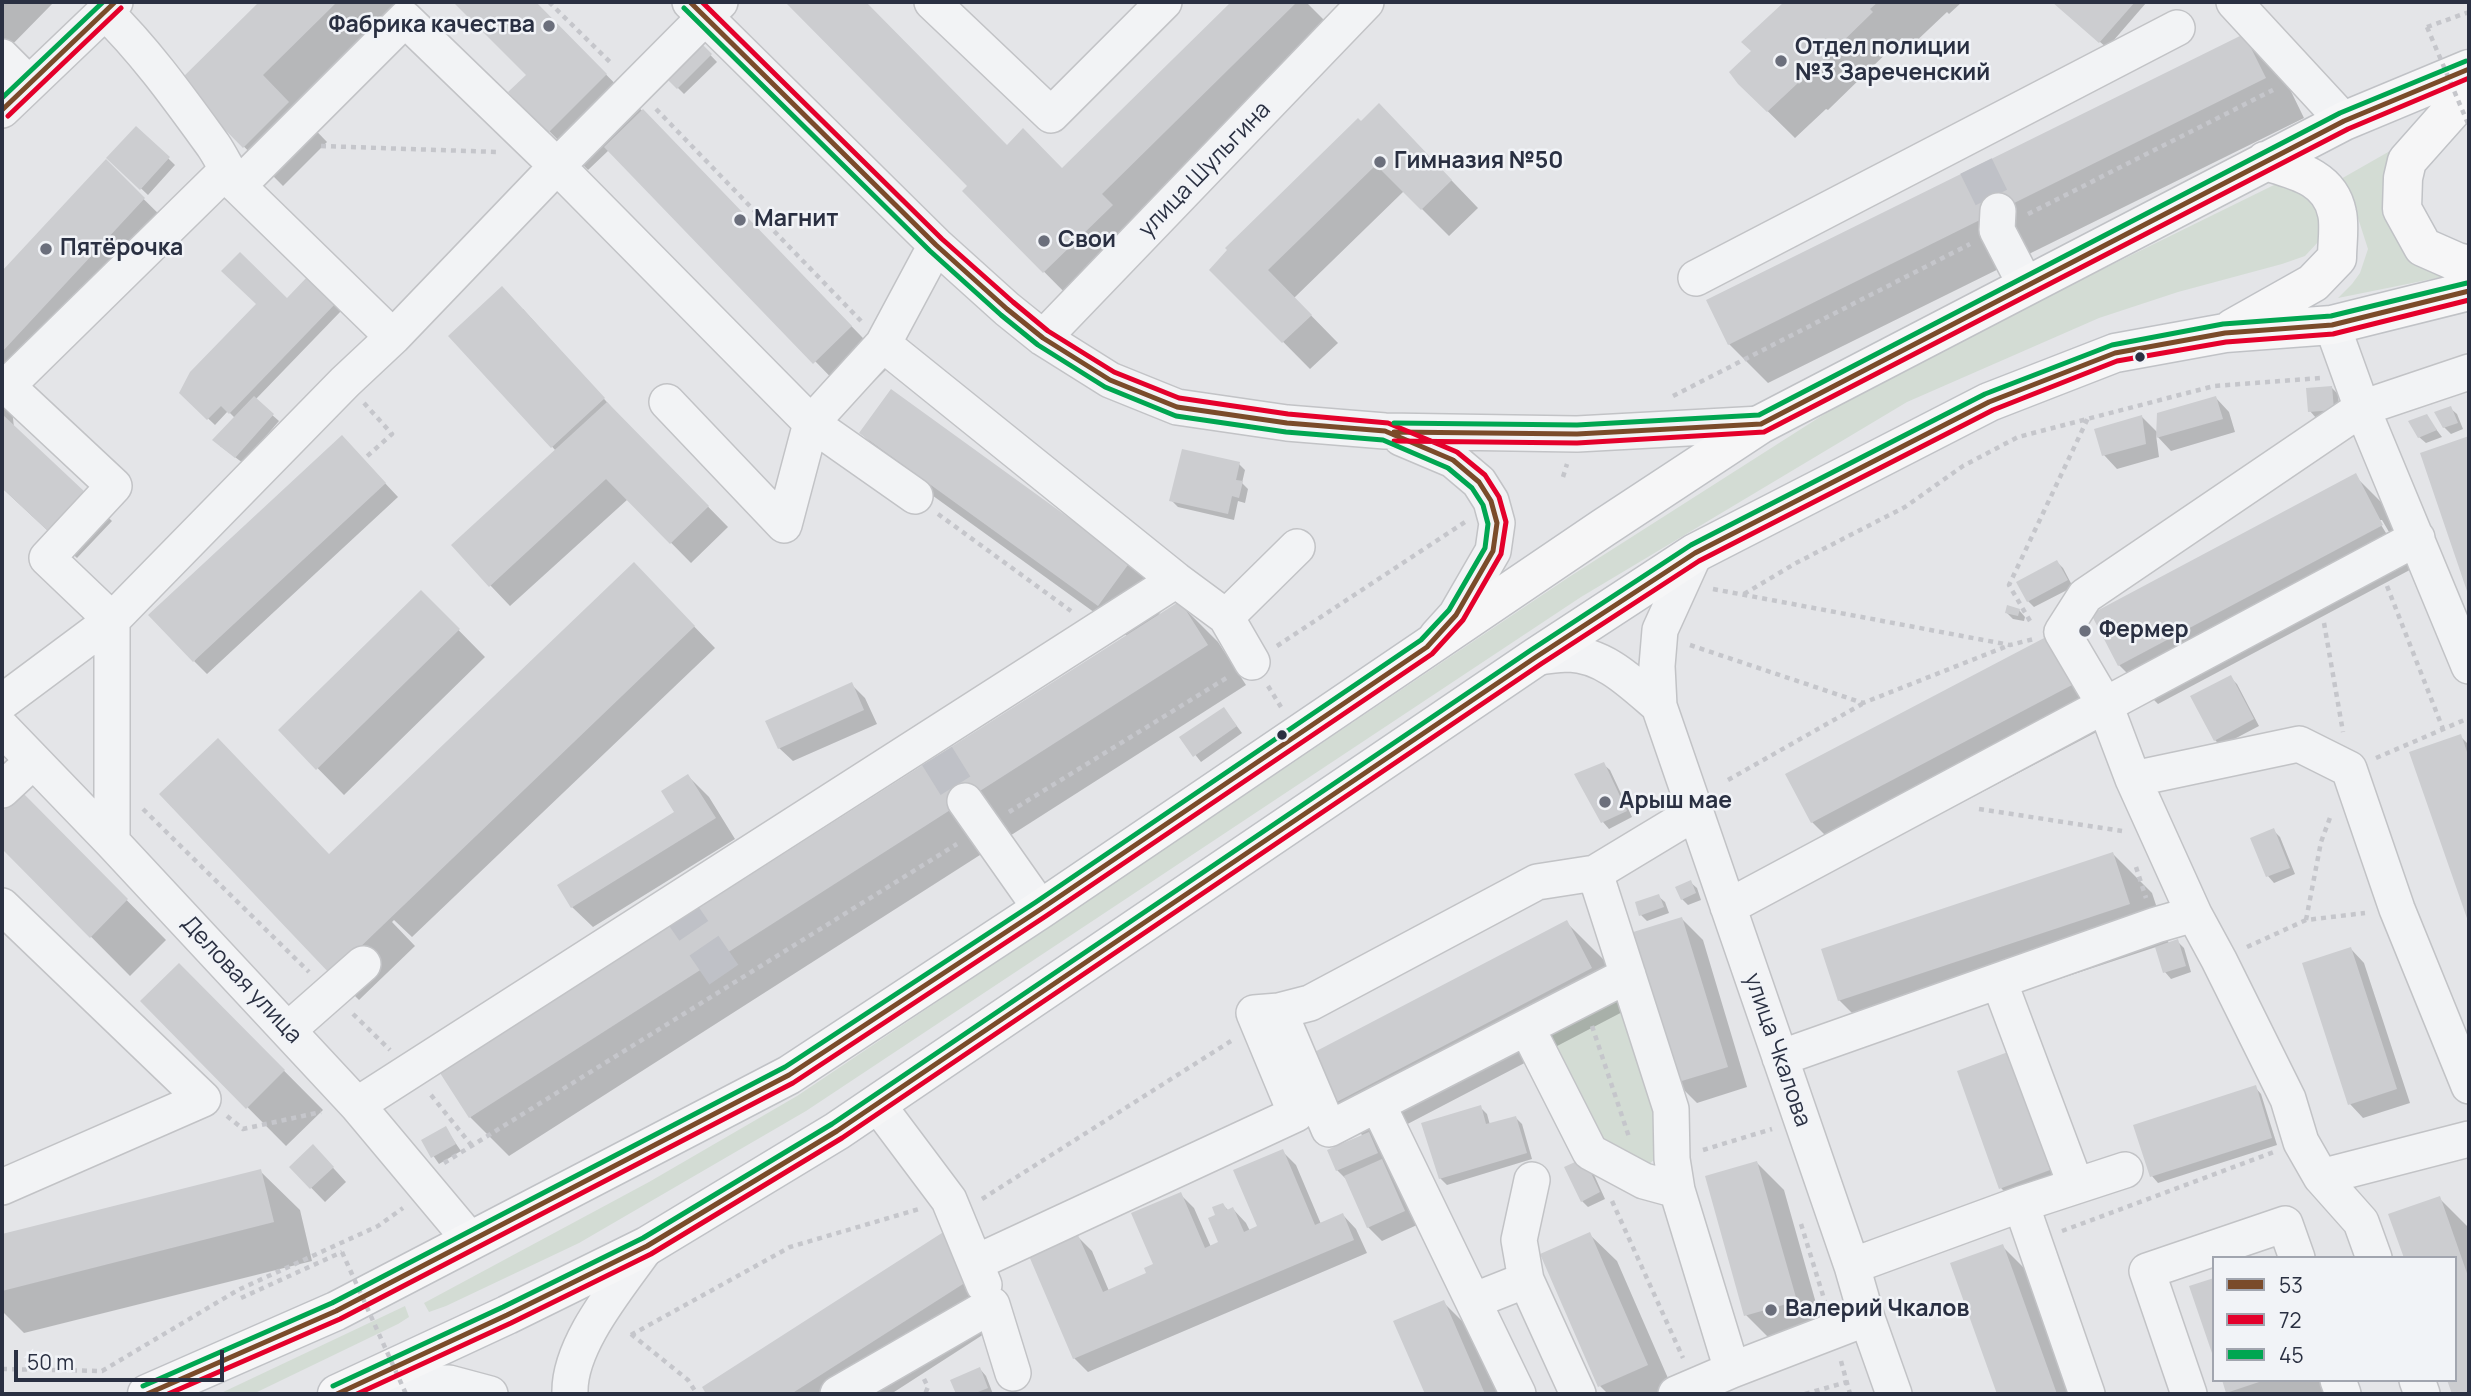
<!DOCTYPE html>
<html>
<head>
<meta charset="utf-8">
<style>
  body { margin:0 }
  #map { position:relative; width:2471px; height:1396px; overflow:hidden; background:#e4e5e8; font-family:Manrope,sans-serif }
  canvas { display:block }
  .frame { position:absolute; inset:0; border:4px solid #2a3042; pointer-events:none }
  .legend { position:absolute; left:2212px; top:1256px; width:245px; height:126px; box-sizing:border-box; background:#f1f3f7; border:2px solid #a1a5af; margin:0; padding:9px 12px; list-style:none; font-size:21px; color:#2a3042 }
  .legend li { display:flex; align-items:center; gap:14px; height:35px }
  .legend b { width:35px; border:2px solid #a1a5af }
  .scale { position:absolute; left:14px; top:1350px; width:210px; height:32px; box-sizing:border-box; border:4px solid #2a3042; border-top:0; padding-left:9px; font-size:21px; line-height:24px; white-space:nowrap; color:#2a3042; -webkit-text-stroke:5px #f1f3f7; paint-order:stroke }
</style>
</head>
<body>
<div id="map">
<canvas width="2471" height="1396"></canvas>
<div class="frame"></div>
<ul class="legend">
<li><b style="height:9px;background:#7a4b2a"></b>53</li>
<li><b style="height:9px;background:#e4002b"></b>72</li>
<li><b style="height:9px;background:#00a651"></b>45</li>
</ul>
<div class="scale">50 m</div>
</div>
<script>
const ctx = document.querySelector('canvas').getContext('2d');
ctx.lineJoin = 'round';
function fill(path, color) { ctx.fillStyle = color; ctx.fill(path, 'evenodd'); }
function stroke(path, color, width, dash) { ctx.strokeStyle = color; ctx.lineWidth = width; ctx.lineCap = dash ? 'butt' : 'round'; ctx.setLineDash(dash || []); ctx.stroke(path); }
function drawText(font, color, halo, rows, align = 'center') {
  ctx.font = font + ' Manrope,sans-serif'; ctx.lineWidth = 5; ctx.setLineDash([]); ctx.textBaseline = 'middle'; ctx.strokeStyle = halo; ctx.fillStyle = color; for (const [text, x, y, turn = 0] of rows) {
    ctx.save(); ctx.translate(x, y); ctx.rotate((+turn || 0) * Math.PI / 180); ctx.textAlign = isNaN(turn) ? turn : align; if (halo) ctx.strokeText(text, 0, 0); ctx.fillText(text, 0, 0); ctx.restore();
  }
}
fill(new Path2D(`
  M2404,143l-7,16 55,116 -114,23 14,-14 8,-11 8,-24 -10,-31 -11,-11 -29,-15z
  M2294,184l28,24 -3,33 -14,15 -23,8 -104,28 -79,26 -192,84 -326,195 -775,514 -227,132 -133,63 -17,6 -5,-9 225,-121 148,-86 772,-519 312,-199 393,-193z
  M1623,989l41,163 -15,12 -42,-11 -65,-123z
  M405,1306l4,11 -11,7 -145,70h-34z`), '#d3dcd4');
fill(new Path2D(`
  M2,2h52l-52,53z
  M261,2h155l-115,113 26,27 -44,44 -103,-104z
  M456,2h78l148,149 208,215 -36,35 -245,-251 -21,20 -39,-39 -21,-56z
  M788,2h76l143,145 56,23 170,-168h73l34,34 -257,275 -119,-120 6,-5z
  M1787,2h175l-13,12 -2,-2 -37,35 -8,-9 -74,72 -2,-1 -31,29 -56,-55 14,-32 -9,-9z
  M2054,2h91l1,1 -39,45z
  M2244,36l39,39 21,43 -536,265 -39,-39z
  M697,41l20,21 -33,32 -20,-20z
  M1361,123l45,10 72,75 -29,28 -45,-45 -110,107 44,45 -28,26 -98,-99z
  M137,128l38,37 -27,30 -39,-37z
  M106,162l65,64 -160,172 3,30 98,93 -35,37 -75,-70v-214z
  M309,278l33,32 -87,90 24,21 -36,42 -23,-17 15,-28 -7,-7 -13,14 -34,-32 106,-93z
  M523,309l101,112 104,106 -37,36 -63,-64 -118,107 -20,-21 66,-134 -105,-115z
  M2332,388l6,6 2,22 -24,2 -6,-7z
  M2216,398l13,14 6,20 -64,19 -15,-16 3,22 -42,12 -13,-14 38,-38 16,16z
  M2450,408l7,6 6,15 -12,5 -7,-7z
  M2426,416l16,21 -16,6 -7,-6z
  M861,433l268,130 39,39 -11,15 22,-14 39,39 28,43 -737,471 -39,-39 657,-481 -227,-164z
  M2469,438v154l-46,-138z
  M355,451l43,46 -191,177 -13,-13z
  M1239,464l6,6 -3,13 6,6 -3,14 -7,-2 -4,19 -56,-13 -7,-7z
  M2355,476l39,39 27,49 -263,140 -39,-39zM2378,520h4l7,12 -3,1z
  M2057,562l6,6 10,19 -39,20 -6,-6z
  M654,585l61,63 -303,289 -18,-17 -2,2 23,24 -56,54 -27,-27 -3,-117z
  M421,592l64,65 -141,138 -64,-65z
  M2019,610l6,7 -1,4 -11,-2 -7,-7z
  M2046,639l64,86 -259,136 -39,-39z
  M2230,677l7,7 22,42 -38,20 -6,-6z
  M851,684l14,14 12,26 -84,37 -14,-13z
  M1224,709l18,24 -41,29 -19,-24z
  M2461,737l8,8v175l-57,-167z
  M1603,764l7,6 22,47 -23,12 -6,-7z
  M688,776l21,21 26,42 -142,88 -21,-20 104,-94z
  M22,794l144,146 -36,36 -128,-129v-33z
  M2273,830l7,7 15,37 -21,9 -6,-7 -15,-37z
  M2113,854l39,39 17,51 8,-3 7,7 7,24 -20,7 -6,-7 -9,-25 -278,92 -39,-39z
  M1690,882l7,6 4,12 -13,5 -6,-6z
  M1658,896l7,6 4,11 -22,8 -6,-6z
  M1682,919l21,21 44,147 -50,16 -21,-21z
  M1566,922l39,39 25,47 -255,133 7,6 8,20 -2,1 7,7 22,50 -35,16 -14,-14 -20,-46 -11,-11 26,-34 -31,-32z
  M2351,949l13,14 46,140 -47,15 -13,-14z
  M179,965l144,145 -37,36 -144,-145z
  M2007,1054l56,129 -49,18 -13,-13z
  M2255,1087l6,7 16,51 -119,38 -6,-7z
  M1480,1107l7,7 3,11 26,-7 6,6 10,35 -85,26 -7,-7z
  M446,1129l15,22 -22,13 -16,-23z
  M1282,1151l14,14 25,59 22,-9 13,14 11,24 -279,119 -14,-14 4,-121 14,14 17,40 39,-17 7,-9 25,-71 14,14 17,39 9,-4 -3,-27 6,-11 6,6 4,-2 13,14 4,8 9,-4z
  M326,1160l20,22 -21,20 -34,-35z
  M1757,1163l27,27 39,138 -50,14 -27,-27z
  M1590,1166l15,33 -17,8 -6,-6z
  M260,1171l40,39 12,51 -288,72 -22,-22v-75z
  M2439,1198l30,30v166h-15l-5,-14h6v-122z
  M945,1233l67,83 -121,78h-183l-4,-6z
  M1589,1234l28,27 57,131 -4,2h-62l-8,-8z
  M2002,1246l39,39 40,109h-82l-47,-130z
  M1443,1302l27,27 29,65h-72l-31,-72z
  M980,1369l6,7 7,18h-35l-6,-13z
  M2224,1380h122l5,14h-121z`), '#0003');
fill(new Path2D(`
  M259,2h78l-74,73 26,27 -46,46 -65,-66z
  M453,2h83l71,72 -59,59 -40,-41 18,-17z
  M785,2h81l141,143 16,-17 39,40 169,-166h66l-195,192 11,11 -70,68 -81,-82 5,-5z
  M1784,2h94l-8,7 3,3 -74,72 -1,-1 -31,29 -29,-28 -9,-12 22,-21 -10,-9z
  M2052,2h83l-36,41z
  M2244,34l22,44 -538,267 -22,-45z
  M697,39l15,15 -35,35 -15,-15z
  M1379,103l73,77 -31,30 -45,-45 -108,105 44,45 -30,28 -73,-73 18,-20 -2,-2 133,-130 3,3z
  M643,109l209,217 -39,38 -209,-217z
  M136,126l34,31 -30,33 -34,-32z
  M106,159l39,39 -143,154v-81z
  M240,252l47,46 22,-23 28,27 -108,112 -8,-8 -14,14 -28,-27 11,-21 66,-68 -35,-33z
  M502,286l103,112 -54,50 -103,-112z
  M2332,386l2,24 -26,2 -2,-24z
  M891,389l239,173 -32,44 -239,-173z
  M254,396l20,18 -39,44 -23,-18z
  M2216,396l7,23 -67,19 1,-25z
  M607,402l102,104 -39,38 -64,-65 -117,108 -38,-42z
  M2451,406l7,17 -15,5 -9,-16z
  M2,414l84,79 -37,39 -47,-44z
  M2427,414l10,16 -19,8 -10,-17z
  M2142,415l4,29 -44,12 -8,-27z
  M342,435l44,48 -193,179 -45,-47z
  M2469,436v161l-49,-144z
  M1182,449l58,13 -4,18 7,1 -4,17 -7,-2 -4,18 -59,-13z
  M2356,473l27,52 -265,141 -27,-52z
  M2057,560l11,20 -41,22 -11,-20z
  M634,562l61,64 -364,349 -172,-181 59,-56 111,116z
  M421,590l39,39 -144,141 -38,-40z
  M1180,601l28,44 -739,473 -29,-45z
  M2007,605l13,4 -2,7 -13,-3z
  M2046,637l26,48 -261,138 -26,-49z
  M2231,675l23,44 -40,22 -24,-45z
  M852,682l12,28 -86,39 -13,-28z
  M1224,707l13,19 -44,31 -14,-20z
  M2461,734l8,24v166l-60,-172z
  M1604,762l23,49 -26,12 -27,-49z
  M688,774l28,44 -145,90 -14,-23 117,-73 -13,-21z
  M22,792l106,107 -38,39 -88,-89v-37z
  M2274,828l16,40 -24,9 -16,-39z
  M2113,852l17,52 -292,97 -17,-52z
  M1691,880l5,13 -15,7 -6,-13z
  M1659,894l5,13 -25,9 -4,-14z
  M1682,917l46,150 -53,16 -45,-150z
  M1567,920l25,48 -261,137 -26,-48z
  M2178,939l8,27 -23,7 -8,-26z
  M2351,947l46,142 -49,16 -46,-142z
  M179,963l106,107 -39,39 -106,-108z
  M2008,1052l42,118 -51,19 -42,-118z
  M2256,1085l16,53 -122,39 -17,-52z
  M1481,1105l5,19 30,-8 11,37 -88,26 -18,-56z
  M446,1126l10,18 -25,14 -10,-18z
  M1369,1132l9,21 -42,18 -9,-21z
  M313,1144l21,23 -24,22 -21,-22z
  M1283,1149l32,76 28,-12 11,27 -281,119 -44,-103 49,-21 25,57 43,-19 -2,-5 9,-4 -22,-51 50,-21 24,56 13,-6 -10,-24 7,-3 -3,-8 11,-4 4,7 6,-3 11,25 13,-6 -24,-56z
  M1584,1158l16,34 -19,10 -17,-35z
  M1382,1159l23,52 -38,17 -23,-52z
  M1757,1161l40,140 -53,15 -39,-140z
  M261,1169l13,53 -272,69v-57z
  M2440,1196l29,83v115h-17l-5,-14h8v-122h-51l-16,-44z
  M945,1231l29,46 -183,117h-85l-4,-7z
  M1590,1232l58,133 -50,22 -58,-133z
  M2003,1244l10,27 44,123h-60l-47,-131z
  M2214,1278v78h-1l-24,-70z
  M1444,1300l11,25 30,69h-60l-32,-73z
  M980,1367l8,21 -15,6h-17l-6,-14z
  M2222,1380h40v1l-36,12z`), '#cccdd0');
stroke(new Path2D(`
  M1976,166l22,45
  M937,756l28,45
  M674,902l57,83`), '#bfc1c7', 35, [35, 18]);
const minor = new Path2D(`
  M690,2l246,243 71,64 36,29 67,42 67,27 110,16 98,8 192,3 184,-10
  M932,2l119,113 113,-113
  M2234,2l110,119
  M104,11c40,38 77,90 109,134 9,13 15,28 25,41l155,151 164,-171 254,257 72,-79
  M2,57l27,27
  M2,110l113,-108
  M238,186l167,-167 152,147 163,-164
  M1998,211l-1,19 29,56
  M936,245l-53,99 293,236 50,37 26,45
  M1696,278l481,-250
  M2332,325l30,83 107,258
  M1043,338l323,-336
  M667,402l117,123 27,-102 104,73
  M1401,438l52,22 26,22 12,19 6,22 -4,28 -37,64 -19,21
  M1695,553l-35,77 -3,36 2,40 193,560 15,52 27,76
  M1226,617l71,-70
  M1536,657c11,-1 22,-3 33,-3 36,1 64,30 90,52
  M2,702l110,-82 -65,-62 67,-72 -107,-100 219,-215
  M2,728l110,114 245,263 114,136
  M2133,779l166,-35 50,25 48,140 72,177
  M2,790l31,-29
  M965,801l76,108
  M1696,812l-101,61 76,236 1,50 5,31 55,180
  M112,842v-222l233,-238 48,-45
  M2,906l201,193 -201,88
  M1728,907l689,-369
  M2194,914l25,46 69,139 13,43 20,35 148,-38
  M1999,981l77,205
  M1279,1011l50,118 299,-154
  M1527,1028l63,124 54,29 33,9
  M288,1030l75,-66
  M1780,1058l376,-133 38,-11 -61,-135 -28,-74 -43,-73 23,-36 277,-188 107,-36
  M877,1104l72,96 35,85
  M357,1105l819,-525
  M1378,1105l140,289
  M2321,1177l40,45 13,36
  M2021,1204l104,-34
  M975,1263l321,-149 -42,-101 25,-2 31,-8 227,-121 58,-9
  M1852,1266l169,-62 66,190
  M1526,1280l-7,-40 13,-60
  M1473,1301l53,-21 52,114
  M2338,1380l5,14
  M2417,1380l5,14
  M363,1383h86l41,11
  M570,1394c-2,-49 49,-108 77,-148
  M838,1394l154,-89 21,68
  M1676,1394l56,-24 135,-52
  M2189,1394l-42,-123 138,-47 12,34`);
const major = new Path2D(`
  M2469,91l-62,70 -4,17 -1,31 21,38 34,15 12,3
  M2233,328l80,-45 24,-25c0,-14 3,-32 0,-45 -7,-36 -42,-43 -72,-52
  M147,1394l189,-83 453,-236 252,-166 562,-381 158,-104 583,-303 125,-52
  M337,1394l170,-79 140,-69 190,-115 699,-474 159,-104 294,-151 126,-49 110,-20 107,-8 137,-34`);
stroke(minor, '#c2c3c6', 38);
stroke(major, '#c0c2c6', 41);
stroke(new Path2D(`
  M549,2l64,63
  M2427,27l42,-15
  M656,109l205,212
  M321,146l176,6
  M2028,214l245,-124
  M1673,396l297,-152
  M364,403l28,31 -28,25
  M1563,477l4,-13
  M938,514l133,97
  M2387,586l56,143
  M1713,589l297,56 24,-6
  M1744,594l52,-31 109,-56 58,-41 55,-29 196,-51 106,-8
  M2030,621l-21,-36 79,-167
  M2324,623l19,109
  M1690,645l173,58 147,-58
  M1277,646l188,-124
  M1268,686l13,21
  M2376,758l93,-40
  M1728,780l134,-76
  M143,809l166,163
  M1979,809l143,22
  M1009,812l219,-135
  M2136,867l10,31
  M2306,920l15,-78 10,-27
  M2247,947l59,-27 59,-7
  M353,1014l37,36
  M1592,1026l37,111
  M431,1095l41,51
  M227,1116l16,13 78,-17
  M1703,1150l69,-21
  M444,1163l513,-319
  M982,1199l249,-158
  M1612,1201l71,157
  M1801,1224l24,78
  M2062,1231l212,-79
  M241,1298l101,-46
  M631,1334l57,46 9,14
  M631,1335l159,-88 129,-38
  M1841,1361l9,33
  M2,1369l100,2 136,-81 140,-64 25,-18
  M924,1379l4,8 -3,7
  M1805,1394l42,-12`), '#c5c6cb', 4.5, [5, 5]);
stroke(minor, '#f2f3f5', 35);
stroke(major, '#f6f6f7', 38);
stroke(new Path2D(`
  M2427,27l42,99
  M342,1252l64,142`), '#c5c6cb', 4.5, [5, 5]);
stroke(new Path2D(`
  M2,110l113,-108
  M1394,432l183,2 184,-10 583,-303 125,-52
  M147,1394l189,-83 453,-236 252,-166 386,-262 29,-32 37,-64 4,-28 -6,-22 -12,-19 -26,-22 -68,-29 -98,-8 -110,-16 -67,-27 -67,-42 -36,-29 -71,-64 -246,-243
  M337,1394l170,-79 140,-69 190,-115 699,-474 159,-104 294,-151 126,-49 110,-20 107,-8 137,-34`), '#7a4b2a', 5);
stroke(new Path2D(`
  M8,116l113,-108
  M1394,441l183,2 187,-11 584,-303 121,-51
  M168,1394l172,-75 453,-236 253,-167 386,-262 31,-34 38,-66 5,-32 -7,-25 -14,-22 -28,-23 -69,-29 -100,-9 -109,-16 -65,-26 -66,-41 -35,-29 -71,-63 -240,-237
  M357,1394l154,-71 140,-69 191,-116 699,-474 158,-103 294,-151 124,-49 109,-19 107,-8 136,-34`), '#e4002b', 5);
stroke(new Path2D(`
  M2,98l101,-96
  M1394,423l183,2 182,-10 581,-302 126,-52
  M143,1386l189,-83 453,-236 251,-165 385,-262 28,-30 36,-62 3,-24 -5,-19 -11,-17 -24,-20 -65,-28 -97,-8 -110,-16 -71,-29 -67,-42 -37,-30 -71,-64 -246,-243
  M333,1386l170,-79 140,-69 189,-114 699,-474 160,-105 294,-151 127,-49 111,-21 108,-8 136,-33`), '#00a651', 5);
for (const [x, y, r, color] of [
  [549,26,7,"#6b6f7c"],
  [1781,61,7,"#6b6f7c"],
  [1380,162,7,"#6b6f7c"],
  [740,220,7,"#6b6f7c"],
  [1044,241,7,"#6b6f7c"],
  [46,249,7,"#6b6f7c"],
  [2140,357,6,"#2a3042"],
  [2085,631,7,"#6b6f7c"],
  [1282,735,6,"#2a3042"],
  [1605,802,7,"#6b6f7c"],
  [1771,1310,7,"#6b6f7c"]
]) { const dot = new Path2D(); dot.arc(x, y, r, 0, 2 * Math.PI); ctx.fillStyle = color; ctx.fill(dot); stroke(dot, '#f1f3f7', 2.5); }
drawText('bold 23px', '#2a3042', '#f1f3f7', [
  ["Фабрика качества",535,26,"right"],
  ["Отдел полиции",1795,48],
  ["№3 Зареченский",1795,74],
  ["Гимназия №50",1394,162],
  ["Магнит",754,220],
  ["Свои",1058,241],
  ["Пятёрочка",60,249],
  ["Фермер",2099,631],
  ["Арыш мае",1619,802],
  ["Валерий Чкалов",1785,1310]
], 'left');
drawText('23px', '#2a3042', '#f1f3f7', [
  ["улица Шульгина",1205,170,-46],
  ["Деловая улица",241,980,47],
  ["улица Чкалова",1777,1050,71]
]);
</script>
</body>
</html>
